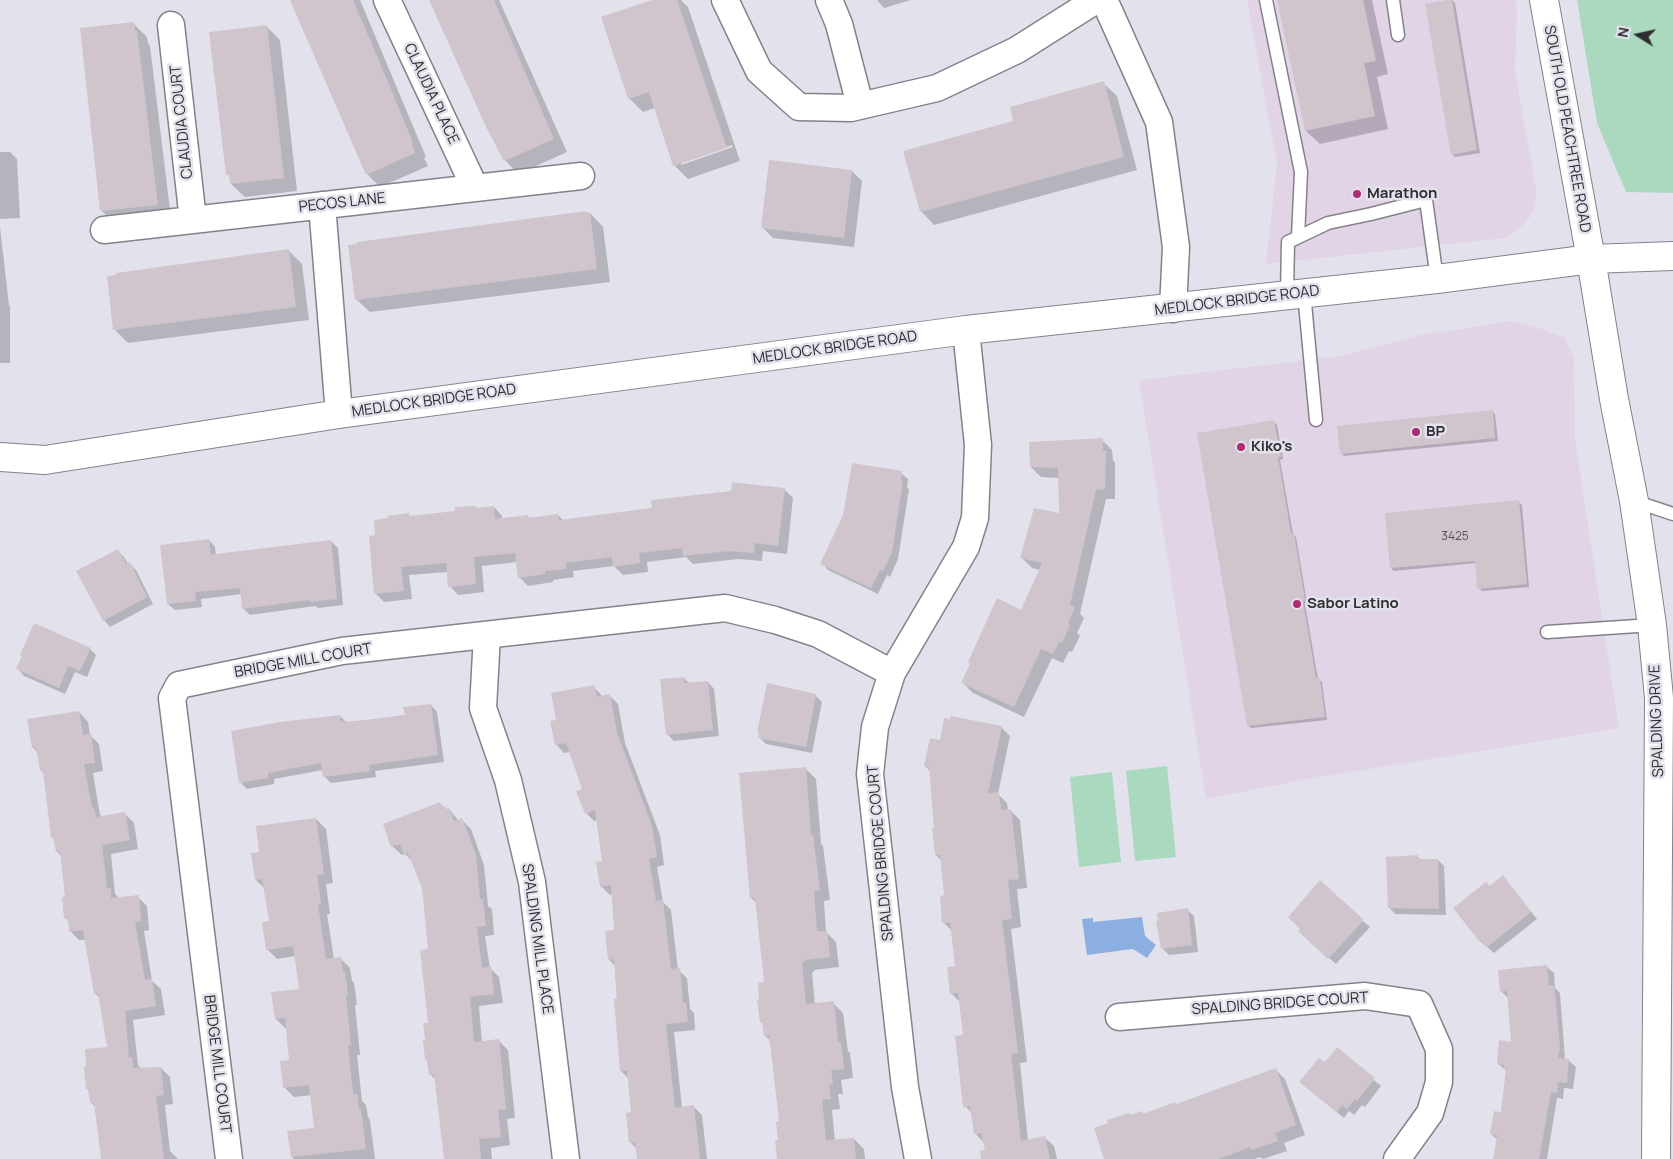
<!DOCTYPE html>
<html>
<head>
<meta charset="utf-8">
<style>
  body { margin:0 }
  #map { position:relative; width:1673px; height:1159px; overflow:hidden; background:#e3e2ec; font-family:Manrope,sans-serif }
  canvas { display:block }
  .north { position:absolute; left:1613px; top:10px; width:50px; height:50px; -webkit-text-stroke:4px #e3e2ec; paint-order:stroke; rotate:280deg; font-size:14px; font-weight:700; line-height:20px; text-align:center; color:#2e2d31 }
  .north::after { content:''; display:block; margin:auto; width:18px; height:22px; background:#2e2d31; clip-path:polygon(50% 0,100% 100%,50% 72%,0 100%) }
</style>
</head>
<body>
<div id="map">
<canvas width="1673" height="1159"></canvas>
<div class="north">N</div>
</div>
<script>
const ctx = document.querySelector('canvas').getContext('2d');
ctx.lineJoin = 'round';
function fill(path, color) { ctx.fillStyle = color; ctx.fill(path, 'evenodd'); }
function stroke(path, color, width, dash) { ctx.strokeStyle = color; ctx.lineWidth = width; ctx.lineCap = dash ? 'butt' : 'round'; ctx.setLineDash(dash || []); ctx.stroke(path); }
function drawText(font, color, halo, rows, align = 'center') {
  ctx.font = font + ' Manrope,sans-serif'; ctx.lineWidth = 5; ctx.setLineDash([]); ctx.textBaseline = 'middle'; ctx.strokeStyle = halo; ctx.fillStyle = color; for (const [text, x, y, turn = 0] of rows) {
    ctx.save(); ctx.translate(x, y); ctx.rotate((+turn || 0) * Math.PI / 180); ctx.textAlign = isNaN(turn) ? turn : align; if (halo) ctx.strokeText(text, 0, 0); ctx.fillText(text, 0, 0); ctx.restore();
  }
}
fill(new Path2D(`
  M1247,0h268l2,13 -2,58 22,123 -4,18 -8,12 -20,14 -239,26 11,-100z
  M1511,321l34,9 20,8 9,20 1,81 44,289 -316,52 -97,19 -67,-419 202,-24 79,-21z`), '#e2d4e7');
fill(new Path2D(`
  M1577,0h96v193l-47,-1 -29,-69z
  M1167,766l9,91 -41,4 -9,-90z
  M1112,772l9,90 -42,5 -9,-90z`), '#abd9bf');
fill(new Path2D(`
  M1142,917l3,19 11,9 -9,13 -14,-9 -46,6 -5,-36 11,-1v4z`), '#8bafe0');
fill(new Path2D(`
  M305,0h55l66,157 -2,1 4,8 -48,21 -13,-13z
  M431,0h68l68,152 -49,22 -13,-14z
  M656,0h25l7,7 52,154 -52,18 -13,-13 -20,-58 -12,4 -14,-14zM732,145l1,2 -52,18v-2z
  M877,0h34l-27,8z
  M1278,0h94l16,74 -11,3 11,52 -68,15 -14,-13z
  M1452,0l3,3 25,150 -25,4 -3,-3z
  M133,23l14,14 1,6 2,3 21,172 -56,6 -13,-13 -20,-182z
  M267,27l13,13 17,151 -52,6 -14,-13 -1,-7 -2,-3z
  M1103,83l14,13 20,74 -203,55 -13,-14z
  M0,152h10l7,7 3,59 -20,1z
  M852,171l10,10 -8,66 -81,-9 -10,-10z
  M590,213l13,14 7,55 -240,30 -14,-13z
  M0,227l9,78 1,2v56h-10z
  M288,250l14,14 7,56 -181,23 -13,-13z
  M1492,411l3,3 3,27 -154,15 -3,-3z
  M1274,422l3,3 6,34 -3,1 13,74 3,3 11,66 -2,1 13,75 4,3 5,38 -76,8 -3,-3z
  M1102,440l10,10 1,10 2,3v36h-9l-26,115 4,4 -7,15 3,3 -8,16 -3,-1 -6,12 -11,-5 -28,59 -51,-24 -10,-10 59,-71 18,-42 -8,-2 -10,-10 39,-43 -2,-37 -18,-1 -10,-10z
  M901,473l7,6 -1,9 2,1 -11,70 -8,18 -3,-2 -9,19 -50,-24 -6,-7z
  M784,489l9,9 -6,56 -24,-3 -1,10 -24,-2 -45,5 -7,-7 -39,5 1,10 -25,3 -9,-9 -41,5 1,6 -21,3v2l-25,4 -9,-9 -2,-15 -35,4 2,26 -26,3 -8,-9 -2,-14 -39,3 3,24 -28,3 -8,-8 1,-58 31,-21 2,2 46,-5 20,-5 2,2 16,-2 8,9v4l25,-4 3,3 28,-4 5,5 90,-11z
  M1519,502l3,3 7,82 -47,4 -3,-3 -2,-25 -83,8 -3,-3z
  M209,540l6,7 1,9 115,-15 7,7 5,57 -25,3 -3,-2 -65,9 -7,-7 -1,-14 -41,5 1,8 -27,3 -7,-6z
  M117,550l7,7 4,7h2l6,6 17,34 -43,23 -6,-7z
  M90,649l6,6 -9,22 -12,-5 -10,22 -41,-18 -6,-7z
  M684,678l6,6 18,-2 6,7 5,47 -45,5 -7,-7z
  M768,684l48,12 6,6 -10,51 -46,-9 -7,-7z
  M594,687l9,10 7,-1 8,8 7,39 35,92 4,30 -7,2 6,35 8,8 7,60 9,8 3,31 4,4 1,17 -21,2 8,76 12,-1 8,8 5,44h-68l-1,-9 -8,-8 2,-28 -3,-35 -8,-8 -6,-105 -6,-7 7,-28 -3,-37 -3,1 -9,-9 2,-24 -6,-42 -3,1 -8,-8 -2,-23 -14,-38 -6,1 -8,-9 2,-23z
  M431,705l6,7 7,50 -69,9 1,6 -45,6 -7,-7 -1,-6 -49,9v5l-27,5 -7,-7 100,-66 7,7 59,-7z
  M79,712l9,10 2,13 9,9 4,27 -10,2 7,42 3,2 22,-3 9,9 4,26 -27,5 4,40 4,4 19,-1 9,9 2,24 -5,1 8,50 9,8 4,26 -32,5 5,45 3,3h20l9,9 3,27 -8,1 5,46 8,8h-76l-6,-52 -5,-4 -1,-12 -2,-2 20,-41 -8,-50 -5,-5 -9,-53h-7l-9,-9 -1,-9 -3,-4 1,-20 -5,-41 -5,-6 -2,-11 -3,-3 -7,-63 -4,-4 -3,-17 -5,-6z
  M1001,727l9,9 -12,58 9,9 1,8h3l9,9 7,68 -10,1 4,38 -10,2 16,133 -7,1 8,78 16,-4 10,9 3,13h-69l-4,-16 -9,-10 -2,-19 -8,-8 -1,-70 -4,-34 -9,-9 5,-25 -4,-37 -8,-8 1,-27 -4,-36 -5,-5v-26l-6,-58 -5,-5 15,-25z
  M806,769l10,10 5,65 2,2 7,54 -6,1 2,31 10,10 3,25 -25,3v2h-2l3,33 18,-2 10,10 5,38 2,2 3,25 -12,2 2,14h-5l2,15 -8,1 3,31 19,-2 10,10 1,10h-87l2,-37 -9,-80 -6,-7 -1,-10 -3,-3 4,-39 -8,-80 -6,-5z
  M440,804l7,6 2,-1 10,12 3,-1 9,9 13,36 4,41 4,3 2,26 -9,1 5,32 9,9 4,26 -24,3 3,37 17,-2 9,9 7,68 -8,1 3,26 -19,3 1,11h-47l-9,-79 -6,-6 -1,-11 -3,-3 1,-19 3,-17v-74l-7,-63 -10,-25 -8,-8 -3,1 -10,-9z
  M316,819l10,10 7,54 -7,1 4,30h-3l7,45 6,-1 10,10 2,13 2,2 3,22h-2l5,50h-3l5,46 4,4 2,12 2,3 5,39h-81l-2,-2 24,-28 -4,-34 -18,2 -10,-10 6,-26 -3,-33h-2l-9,-9 24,-29 -4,-34 -19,3 -10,-10 3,-27 -5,-33 -9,-9 5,-27z
  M1417,856l4,4h17l6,6 2,49 -51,-1 -6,-7z
  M1509,884l28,35 -43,34 -14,-12 -25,-32 35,-22z
  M1187,910l7,6 4,36 -29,3 -7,-7z
  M1363,921l7,6 -34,37 -30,-26z
  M1547,967l7,6 1,15 5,5 5,67 4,1 7,6 -3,22 -9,-1 -1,11 -6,-1 -10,61h-53l4,-19 -7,-6 11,-21 5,-42 -9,-7 15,-21 -5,-45 -7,-7z
  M1337,1049l44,37 -16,21 -3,-2 -8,10 -5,-4 -5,7 -37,-30z
  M1275,1069l10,10 20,56 -21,8 3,8 -24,8 -3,-2 -5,2h-149l25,-43 13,-1 33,-10z`), '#0003');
fill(new Path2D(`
  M290,0h63l37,87 23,56 -1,1 3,9 -49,22z
  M429,0h65l60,139 -50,22 -17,-32z
  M652,0h25l50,148 -54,18 -24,-74 -21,7 -27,-82z
  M1277,0h86l13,61 -12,2 11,53 -70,15z
  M1446,0h6l25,150 -26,5 -26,-151z
  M134,22l1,9h2l21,174 -58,6 -20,-183z
  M267,25l17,153 -54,6 -1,-9h-3l-17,-143z
  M1104,81l20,76 -204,55 -17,-61 110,-30 -3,-14z
  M769,160l83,10 -8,68 -83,-10z
  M586,211l1,2 3,-1 7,57 -242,31 -7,-55 9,-1v-2z
  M289,249l7,58 -183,23 -6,-54 9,-1v-2z
  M1493,410l2,28 -155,16 -3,-28z
  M1274,420l7,37h-3l13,76h3l11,67 -2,1 13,77h4l5,39 -78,9 -50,-293z
  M1103,438v13h3l-1,38 -9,1 -26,115 5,2 -7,16 2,2 -8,18 -3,-1 -6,12 -12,-5 -27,58 -53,-24 9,-19 -2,-2 29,-64 24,12 21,-47 -22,-5 14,-50 25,5 -1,-45 -28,-1 -1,-25z
  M852,463l50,8 -1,10h2l-11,71 -9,19 -3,-1 -9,18 -51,-24 23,-49z
  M732,482l53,6 -7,58 -23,-3 -1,10 -25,-2 -46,5 -1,-8 -43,5 1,10 -27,4 -1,-10 -46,6v6l-21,2v3l-27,4 -3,-25 -41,4 2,27 -28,3 -2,-24 -45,4 3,24 -30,3 -5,-58 6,-1 -1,-15 14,-2 -1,-2 22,-3v3l46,-5v-4l21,-1v2l18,-2 1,13 33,-4v3l30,-4 1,6 93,-12 -1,-8 80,-9z
  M1519,500l8,84 -50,5 -2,-28 -85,7 -5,-55z
  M209,539l2,16 13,-2 107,-13 6,59 -27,3 -1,-2 -67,9 -2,-21 -45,4 1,9 -29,3 -7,-59z
  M118,549l8,15 4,-2 17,35 -44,24 -27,-50z
  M34,623l57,25 -11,23 -12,-5 -9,22 -43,-19 6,-13 -2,-1z
  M684,677l1,6 23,-2 5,49 -47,5 -6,-56z
  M767,683l49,11 -10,53 -48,-9 1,-5 -2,-1z
  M595,685l2,12 13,-3 7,39 35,93 5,31 -8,2 7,42 7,-1 8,69 9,-1 3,35h3l2,19 -22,2 9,84 19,-3 6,54h-63l-2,-17 -6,1 -3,-30 5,-1 -4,-41h-7l-6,-72h3l-3,-40 -6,1 -3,-29 9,-1 -3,-45 -11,2 -4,-25 6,-1 -7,-51 -10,4 -9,-23 6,-2 -16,-46 -11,2 -5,-24 6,-1 -5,-27z
  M431,704l7,51 -69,10 1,6 -47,6 -2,-14 -53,10v5l-29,5 -8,-52 49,-9 60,-7 1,7 24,-2 40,-5 -2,-8z
  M79,711l4,24 8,-2 4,30 -11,1 8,44 2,-1 2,10 29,-5 5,28 -28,5 5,43h4v10l28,-3 2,26 -6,1 10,58 7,-1 4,27 -31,5 4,47 3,-1 1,11 28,-1 3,28 -8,1 8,63h-63l-7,-56h-4l-2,-14h-2l-2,-22 2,-1 -1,-17 22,-2 -9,-54 -4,1 -11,-64 -14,2 -1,-13h-4l-2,-22h3l-5,-46 -4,1 -3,-15 -2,1 -8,-67h-3l-4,-24 -4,1 -5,-29z
  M951,716l51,10 -14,67 11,-1 2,18 10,-1 8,70 -11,1 4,39 -10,1 16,133 -7,1 10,87 24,-5 5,23h-69l-1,-8 5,-1 -4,-17 -7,1 -4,-28 -7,1 -8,-71 8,-1 -5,-42 -8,1 -3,-27 8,-1 -5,-43h-8l-2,-27 4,-1 -4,-40h-5l-3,-27h2l-5,-61 -5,-1 6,-28 10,2 4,-22 6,1z
  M806,767l5,68h2l7,55 -6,1 3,40h10l3,26 -25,3v2h-3l4,42 28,-3 4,41h3l3,27 -13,1 2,14 -4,1 2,14 -9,1 4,40 28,-2 2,21h-79l-2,-19h3l-2,-18 3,-1 -10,-86 -5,1 -2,-14 -2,1 -3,-23h2l-1,-17 6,-1 -9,-84h-5l-11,-125z
  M440,802l2,5 3,-1 1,3 3,-1 5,13 8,-3 14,37 4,44h3l3,27 -9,1 5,41 9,-2 3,28 -24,3 4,45 25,-3 7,70 -8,1 3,27 -22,2 2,20h-37l-10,-85 -5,1 -2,-15h-2l-2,-20h2l-2,-17h5l-8,-73 8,-1 -6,-61 -14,-35 -4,2 -4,-11 -9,3 -8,-23z
  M316,818l8,56 -7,1 4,29 -3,1 8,54 15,-2 2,15h2l3,24h-2l5,49 -3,1 5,48h4l2,15h2l5,40 -75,8 -4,-26 27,-3 -5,-43 -26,3 -3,-27 9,-1 -4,-42 -10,1 -4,-27 28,-3 -6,-43 -27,4 -4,-28 7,-1 -7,-42 -7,1 -4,-27 8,-1 -3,-26z
  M1418,855v4h20l1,50 -51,-1 -2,-51z
  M1503,875l28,37 -44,35 -6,-7 -2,1 -26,-33 33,-26 4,4z
  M1320,880l44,40 -36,39 -30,-28 2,-2 -12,-12z
  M1188,908l4,37 -31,4 -5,-28h2l-1,-8z
  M1547,965l2,20h5l6,62 -2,11 11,1 -2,24 -9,-1 -1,11 -6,-1 -12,67h-46l4,-23 -7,-2 4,-23 7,1 5,-43h-2v-4l-7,-1 2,-24 12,2 -4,-51 -7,1 -2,-22z
  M1337,1047l38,31 -18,23 -2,-2 -8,10 -5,-4 -5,7 -38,-30 20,-24 6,4z
  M1276,1068l20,57 -21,8 3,8 -27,9 -1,-3 -31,12h-115l-10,-31 14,-5 -1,-3 22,-7 1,2 12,-4 1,3 32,-12 1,2z`), '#d0c5cc');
const service = new Path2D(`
  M1266,0l35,172 -3,65
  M1393,0l5,35
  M1304,293l12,127
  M1287,295l1,-53 40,-19 43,-9 55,-14 11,79
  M1634,501l39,13
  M1547,632l105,-7`);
const minor = new Path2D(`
  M387,0l88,188
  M725,0l34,71 40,36 52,1 86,-20 80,-38 79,-50
  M829,0l10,24 21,81
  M1103,0l3,4 53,118 17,125 -3,62
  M171,25l22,195
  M322,205l17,209
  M104,230l477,-54
  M487,635l-4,73 25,72 24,102 34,277
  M1119,1017l246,-21 54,8 20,45v33l-9,31 -33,46
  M229,1159l-57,-461 7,-13 163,-34 383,-43 50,12 43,14 74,39
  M918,1159l-13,-72 -35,-313 5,-47 17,-54 74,-126 9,-29 3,-73 -12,-115`);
const tertiary = new Path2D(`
  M1544,0l47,259`);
const secondary = new Path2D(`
  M1591,259l23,140 20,102 18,124 7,73 -3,461
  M0,457l45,3 294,-46 627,-84 471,-51 154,-20 82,-3`);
stroke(service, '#83828b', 15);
stroke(minor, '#83828b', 29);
stroke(tertiary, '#83828b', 30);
stroke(secondary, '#83828b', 30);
stroke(service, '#fff', 12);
stroke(minor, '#fff', 26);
stroke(tertiary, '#fff', 28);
stroke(secondary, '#fff', 28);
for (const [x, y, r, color] of [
  [1357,194,5,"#af2b73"],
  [1416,432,5,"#af2b73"],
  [1241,447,5,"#af2b73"],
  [1297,604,5,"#af2b73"]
]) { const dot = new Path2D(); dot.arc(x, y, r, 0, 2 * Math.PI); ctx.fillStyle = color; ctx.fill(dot); stroke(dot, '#e3e2ec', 2); }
drawText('12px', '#565358', null, [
  ["3425",1455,537]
]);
drawText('15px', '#2e2d31', '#e3e2ec', [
  ["CLAUDIA PLACE",431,94,65],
  ["CLAUDIA COURT",182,122,-96],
  ["SOUTH OLD PEACHTREE ROAD",1567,129,80],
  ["PECOS LANE",342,203,-6],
  ["MEDLOCK BRIDGE ROAD",1237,301,-7],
  ["MEDLOCK BRIDGE ROAD",835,348,-8],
  ["MEDLOCK BRIDGE ROAD",434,401,-8],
  ["BRIDGE MILL COURT",303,661,-10],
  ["SPALDING DRIVE",1657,721,-92],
  ["SPALDING BRIDGE COURT",881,853,-95],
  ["SPALDING MILL PLACE",537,939,82],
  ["SPALDING BRIDGE COURT",1280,1004,-4],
  ["BRIDGE MILL COURT",217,1064,83]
]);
drawText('bold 15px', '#2e2d31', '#e3e2ec', [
  ["Marathon",1367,194],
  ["BP",1426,432],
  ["Kiko's",1251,447],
  ["Sabor Latino",1307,604]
], 'left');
</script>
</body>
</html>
